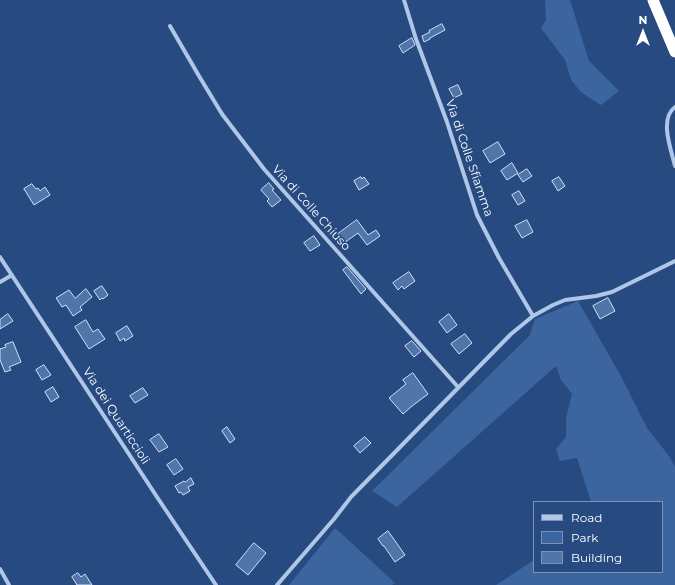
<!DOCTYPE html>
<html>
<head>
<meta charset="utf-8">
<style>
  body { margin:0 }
  #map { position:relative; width:675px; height:585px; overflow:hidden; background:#274b80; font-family:Montserrat,sans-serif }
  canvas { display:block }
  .legend { position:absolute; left:533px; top:501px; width:130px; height:72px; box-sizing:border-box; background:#274b80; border:1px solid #7d93b3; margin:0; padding:5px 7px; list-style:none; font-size:12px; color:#fff }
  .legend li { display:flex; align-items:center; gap:8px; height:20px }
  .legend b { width:20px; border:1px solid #7d93b3 }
  .north { position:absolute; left:623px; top:12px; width:40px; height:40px; -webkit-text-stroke:3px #274b80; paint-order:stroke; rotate:0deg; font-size:11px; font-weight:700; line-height:16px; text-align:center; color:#fff }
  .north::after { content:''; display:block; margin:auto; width:14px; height:18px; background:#fff; clip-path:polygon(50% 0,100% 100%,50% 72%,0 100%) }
</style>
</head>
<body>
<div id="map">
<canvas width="675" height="585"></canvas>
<ul class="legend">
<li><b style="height:5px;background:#afc6e6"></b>Road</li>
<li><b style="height:11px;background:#3c649e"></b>Park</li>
<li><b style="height:11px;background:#5075a9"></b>Building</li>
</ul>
<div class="north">N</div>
</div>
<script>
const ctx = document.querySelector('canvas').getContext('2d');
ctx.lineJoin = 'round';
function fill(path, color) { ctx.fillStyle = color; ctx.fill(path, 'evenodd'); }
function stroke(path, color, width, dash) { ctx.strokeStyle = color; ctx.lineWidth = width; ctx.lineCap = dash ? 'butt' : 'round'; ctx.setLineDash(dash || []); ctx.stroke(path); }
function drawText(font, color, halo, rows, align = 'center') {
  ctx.font = font + ' Montserrat,sans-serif'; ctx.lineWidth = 3; ctx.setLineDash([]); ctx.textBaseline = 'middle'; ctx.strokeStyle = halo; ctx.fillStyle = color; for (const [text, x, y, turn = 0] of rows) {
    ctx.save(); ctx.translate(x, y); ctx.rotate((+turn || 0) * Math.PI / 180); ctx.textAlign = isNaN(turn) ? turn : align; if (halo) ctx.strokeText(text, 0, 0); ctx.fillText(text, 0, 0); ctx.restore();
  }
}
fill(new Path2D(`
  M545,0h25l19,61 30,30 -18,14 -19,-12 -11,-13 -6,-20 -24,-32 5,-8z
  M578,301l44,77 25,50 22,28 6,11v118h-179l38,-25v12h128v-70h-71l-14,-44 -17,3 -4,-12 10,-12v-19l6,-24 -11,-14 -5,-14 -159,141 -25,-16 158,-156 5,-16z
  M335,528l8,7 52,48 -3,2h-103z`), '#3c649e');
const building = new Path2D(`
  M442,24l3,6 -15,8v1l-6,3 -2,-6 8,-4 -1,-1z
  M412,38l3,7 -12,8 -4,-7z
  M458,85l4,9 -8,4 -5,-9z
  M498,142l7,12 -15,9 -7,-12z
  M512,163l6,10 -11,7 -6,-9z
  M527,169l5,7 -9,6 -5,-7z
  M361,177l1,2 2,-2 5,7 -10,6 -5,-9z
  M559,177l6,9 -7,5 -6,-10z
  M269,183l5,6 -2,1 9,10 -9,7 -5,-6 2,-2 -8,-9z
  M32,184l4,5 2,-1 2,3 5,-4 5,8 -16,10 -10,-16z
  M519,191l6,10 -7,4 -6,-10z
  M357,220l11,15 8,-5 4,6 -13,9 -9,-12 -14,10 -6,-9z
  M527,220l6,12 -11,6 -7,-12z
  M314,236l6,9 -10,6 -6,-8z
  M347,267l19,22 -5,5 -18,-24z
  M409,272l6,9 -11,8 -2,-3 -4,4 -5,-7z
  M102,286l6,9 -5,4 -1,-1 -2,2 -6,-9z
  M86,289l6,8 -12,10 2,3 -9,6 -7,-11 -4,2 -6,-9 13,-8 6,8z
  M608,298l7,13 -15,8 -7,-13z
  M8,314l5,7 -13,8v-9z
  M449,314l8,11 -10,8 -8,-11z
  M86,320l7,12 5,-3 7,10 -16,10 -14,-22z
  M127,326l6,10 -8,5 -1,-3 -4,3 -4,-8z
  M465,334l7,9 -13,11 -8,-10z
  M412,341l9,10 -7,6 -9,-11z
  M13,342l8,20 -12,5 2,3 -6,2 -5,-12v-11l6,-2 -1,-2z
  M44,365l7,10 -9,5 -6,-10z
  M413,373l15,21 -16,12 -9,8 -14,-16 17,-14 -3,-4z
  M53,387l6,10 -8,5 -6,-10z
  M143,388l5,7 -13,8 -5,-7z
  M227,427l8,12 -5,4 -8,-12z
  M159,434l9,13 -9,5 -9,-12z
  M365,437l6,6 -11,10 -6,-7z
  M176,459l7,10 -9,6 -7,-10z
  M191,478l3,6 -6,3 2,4 -7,4 -2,-3 -2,1 -4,-7 9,-5 1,1z
  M388,531l17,24 -10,7 -11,-16h-1l-5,-7z
  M254,543l12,10 -18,22 -12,-10z
  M78,573l3,4 4,-3 7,11h-15l-5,-8z`);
fill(building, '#5075a9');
stroke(building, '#d2e0f5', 1);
stroke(new Path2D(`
  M404,0l12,39 31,83 30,93 22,43 34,58
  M170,26l29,50 23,38 42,55 194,218
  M675,107c-16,12 -4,42 0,59
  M0,257l157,240 59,88
  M0,282l12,-7
  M0,569l9,16
  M277,585l57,-66 17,-22 160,-163 22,-18 20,-11 12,-5 31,-4 16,-4 63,-31`), '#afc6e6', 4);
stroke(new Path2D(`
  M653,0l22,52`), '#fff', 11);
drawText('12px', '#fff', '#274b80', [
  ["Via di Colle Sfiamma",469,158,71],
  ["Via di Colle Chiuso",311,208,48],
  ["Via dei Quarticcioli",116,416,57]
]);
</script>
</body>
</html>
